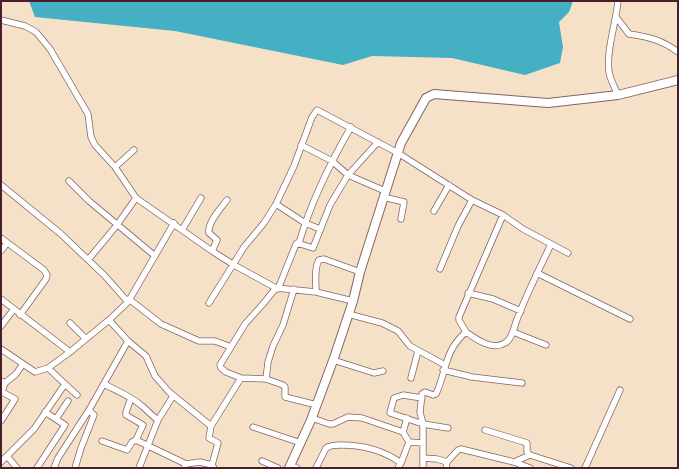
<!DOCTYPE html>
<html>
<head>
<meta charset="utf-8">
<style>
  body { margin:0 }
  #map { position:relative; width:679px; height:469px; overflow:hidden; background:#f4e1c8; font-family:Sriracha,sans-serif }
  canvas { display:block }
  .frame { position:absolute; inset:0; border:2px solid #4a1f2b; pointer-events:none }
</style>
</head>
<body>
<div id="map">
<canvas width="679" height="469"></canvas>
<div class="frame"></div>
</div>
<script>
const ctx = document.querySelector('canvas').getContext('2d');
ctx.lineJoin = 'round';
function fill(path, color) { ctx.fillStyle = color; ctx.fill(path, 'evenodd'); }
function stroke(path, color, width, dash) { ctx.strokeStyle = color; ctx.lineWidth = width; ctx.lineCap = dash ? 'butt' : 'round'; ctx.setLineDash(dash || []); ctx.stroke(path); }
fill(new Path2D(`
  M29,1h544l-4,11 -10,10 4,25 -3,16 -35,12 -73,-17 -80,-2 -29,9 -168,-34 -140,-14z`), '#45afc3');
const street = new Path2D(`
  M618,1c-2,22 -12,50 -9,71 1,7 6,16 9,23
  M616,17l13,17c20,3 33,6 49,18
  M1,20l24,6 11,6 14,17 38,65 3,23 4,8 20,22 21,31 76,53 22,14 42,23 40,4 37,9
  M301,145l31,16 16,14 37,16
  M115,167l19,-17
  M69,181l20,20 66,55
  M1,185l60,49 44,42 23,26
  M383,197l21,5 -3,17
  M276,204l29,19 15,6
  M434,211l15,-26
  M182,230l19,-32
  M1,238l43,32 3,5 -1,4 -26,36
  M299,243c12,-41 30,-78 52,-116
  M1,251l6,-8
  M212,251l5,-11 -8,-7c-2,-10 12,-25 18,-33
  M88,260l29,-35 19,-27
  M440,269l18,-43 14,-26
  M537,273l93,46
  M276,288l-13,16 -18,20 -25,41 1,3 5,4 15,6 25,1 17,6 2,2v10l32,8
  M278,289l18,-45 1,-1 16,5 17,-43 18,-30 30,-33
  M316,292c0,-10 -2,-24 3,-32l5,-1 36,13
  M468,293l25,6 28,12
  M1,299l69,53
  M129,299l32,25 38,17h16l16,6
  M209,303l35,-56 20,-24 12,-19 18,-38 18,-49 5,-7 81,43 74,47 31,15 20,14 45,24
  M348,314l34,9 16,8 12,15 35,19
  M109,320l19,21 18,15 9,20 14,16 42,34 -2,12 9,5 -6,22
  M70,323l16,16
  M1,326l13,-17
  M466,332c10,7 26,19 39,11 6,-3 9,-14 11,-21 10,-27 23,-52 35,-78
  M513,332l33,13
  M1,349l34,23 13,-4 22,-16 39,-32 19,-18 46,-79
  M333,360l41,13 9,-2
  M443,370l29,7 50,6
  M411,378l7,-27
  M266,379l2,-17 5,-16 10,-21 11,-36
  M1,381l4,2 -3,9 13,7 -14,22
  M5,383l11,-9 7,-10
  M65,384l12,11
  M104,384c13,7 27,12 38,22 6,5 10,10 16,14l15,-24
  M131,398l-5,14v3l17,10 -7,15 50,24
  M422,398l-19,-3 -9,3 -4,15 33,11 25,4
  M312,418l17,6h4l15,-7 14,1 41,14
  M407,418l-4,14 6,10
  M56,419l12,-18
  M211,426l30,-48
  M253,427l48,16
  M485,430l42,13v9l3,3
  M102,441l25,9 5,-8 4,-2
  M7,456l10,12
  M423,458v-34l-3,-12 2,-18 3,-2 8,3 3,-1c11,-24 8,-43 30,-62l-7,-12v-3l44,-102
  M262,461l16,7
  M1,462l33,-33 31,-45 -17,-16
  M514,462l16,6
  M401,463l8,-21 14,1
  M290,466l7,2
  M37,468l28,-43 -20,-13
  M54,468l4,-10 31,-48
  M75,468l6,-20 13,-33 -5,-5 39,-69
  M139,468l19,-48
  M184,468l2,-4 14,-2 12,3 2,3
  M316,468l10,-20c4,-3 10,-3 15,-3 22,0 42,5 60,18l-3,5
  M423,468v-10l14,1 10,3 11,-12 3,-1 53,13 16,-7 41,13
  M446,468l1,-6
  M585,468l35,-78`);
const secondary = new Path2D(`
  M289,468l22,-48 23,-62 19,-57 7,-29 41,-129 25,-45 8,-4 114,9 70,-8 60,-15`);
stroke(street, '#866362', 7);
stroke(secondary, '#866362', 10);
stroke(street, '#fff', 5.5);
stroke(secondary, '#fff', 8);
</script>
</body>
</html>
